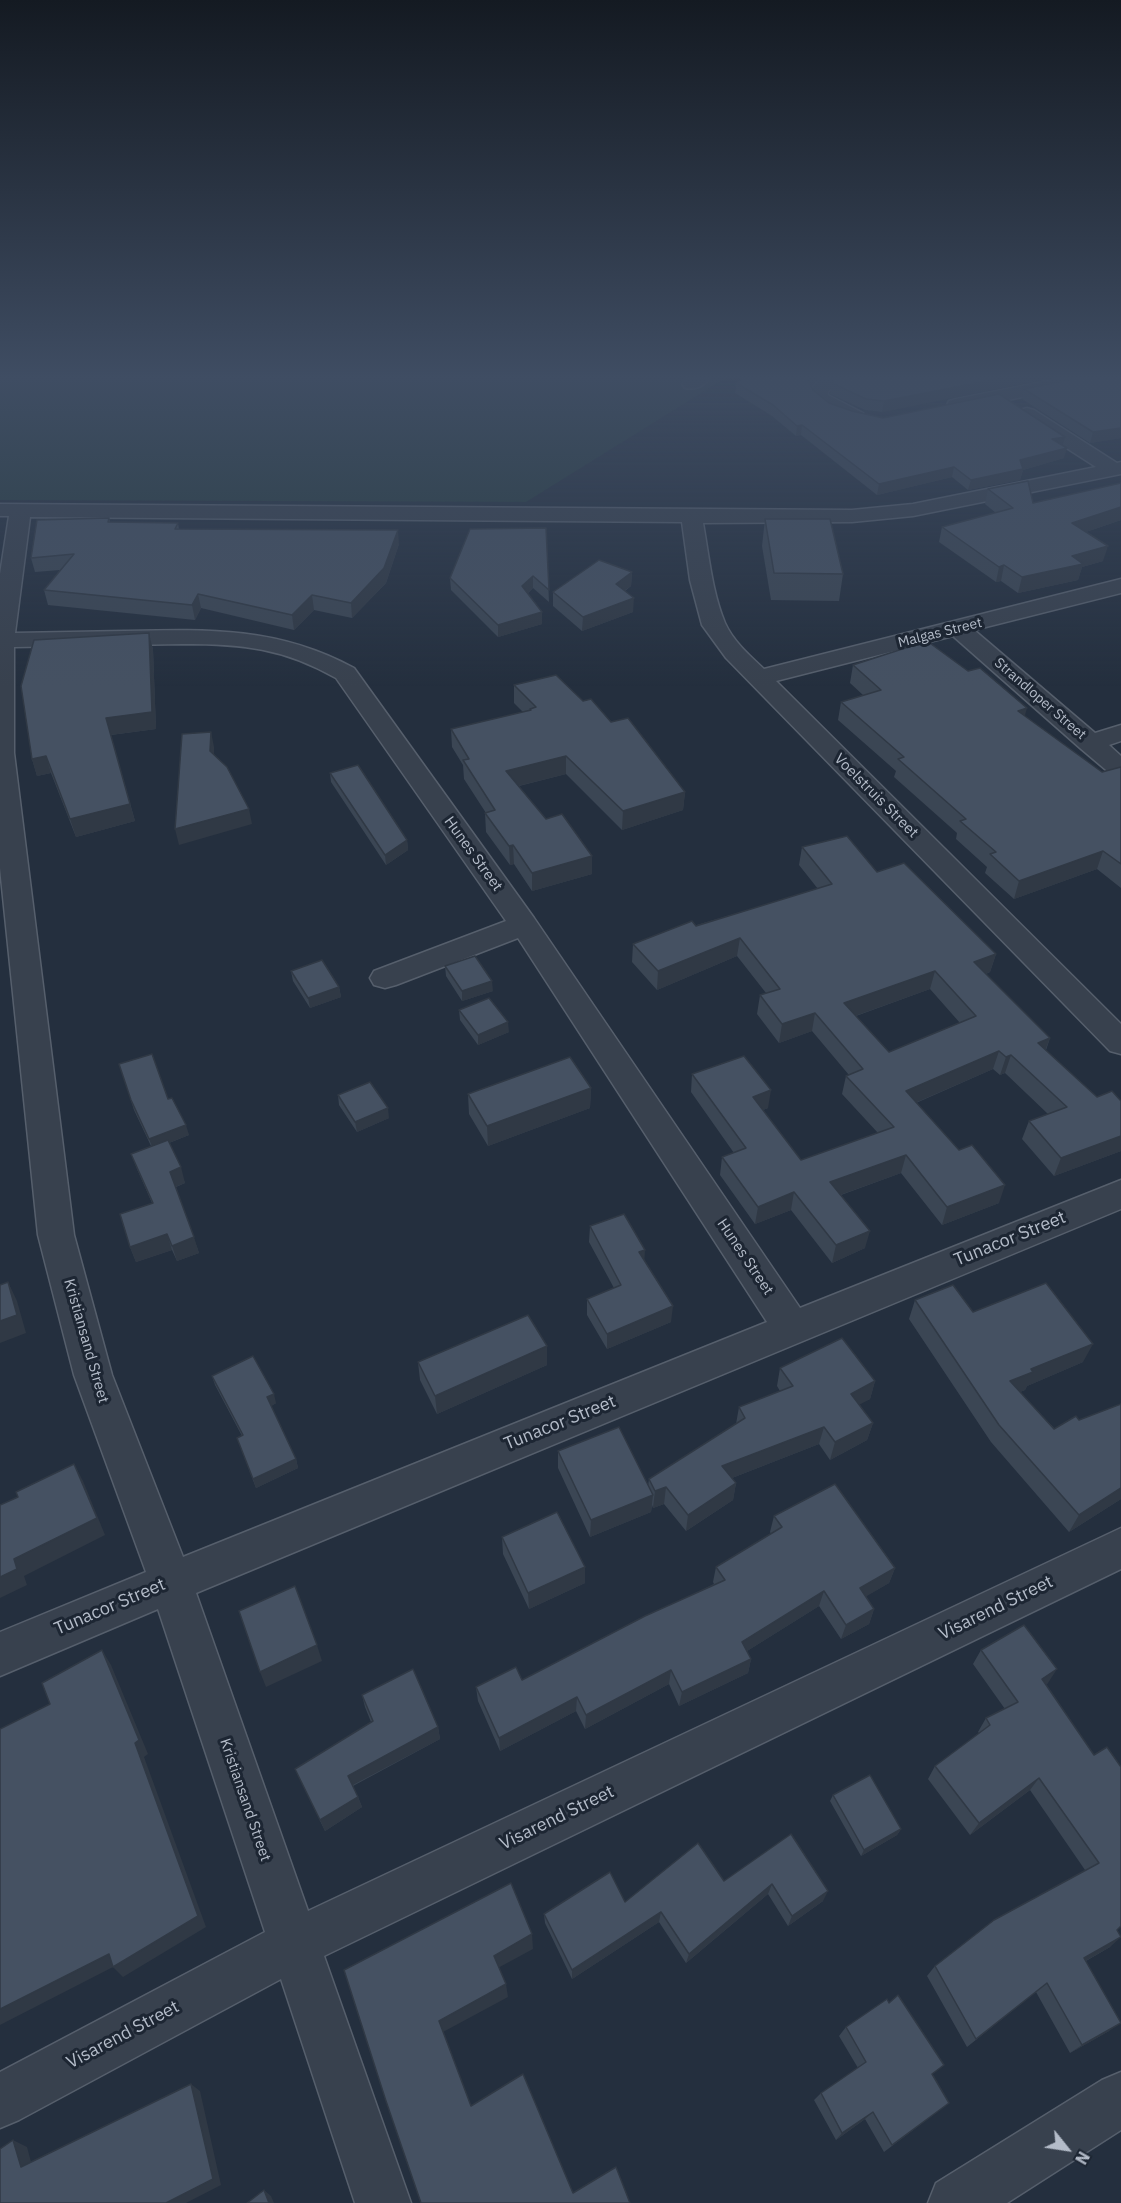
<!DOCTYPE html>
<html>
<head>
<meta charset="utf-8">
<style>
  body { margin:0 }
  #map { position:relative; width:1121px; height:2203px; overflow:hidden; background:#242f3e; font-family:"IBM Plex Sans",sans-serif }
  canvas { display:block }
  .north { position:absolute; left:1037px; top:2119px; width:60px; height:60px; -webkit-text-stroke:4px #1d2633; paint-order:stroke; rotate:120deg; font-size:16px; font-weight:700; line-height:24px; text-align:center; color:#b4bcc9 }
  .north::after { content:''; display:block; margin:auto; width:21px; height:27px; background:#b4bcc9; clip-path:polygon(50% 0,100% 100%,50% 72%,0 100%) }
</style>
</head>
<body>
<div id="map">
<canvas width="1121" height="2203"></canvas>
<div class="north">N</div>
</div>
<script>
const ctx = document.querySelector('canvas').getContext('2d');
ctx.lineJoin = 'round';
function fill(path, color) { ctx.fillStyle = color; ctx.fill(path, 'evenodd'); }
function stroke(path, color, width, dash) { ctx.strokeStyle = color; ctx.lineWidth = width; ctx.lineCap = dash ? 'butt' : 'round'; ctx.setLineDash(dash || []); ctx.stroke(path); }
function drawText(font, color, halo, rows, align = 'center') {
  ctx.font = font + ' "IBM Plex Sans",sans-serif'; ctx.lineWidth = 6; ctx.setLineDash([]); ctx.textBaseline = 'middle'; ctx.strokeStyle = halo; ctx.fillStyle = color; for (const [text, x, y, turn = 0] of rows) {
    ctx.save(); ctx.translate(x, y); ctx.rotate((+turn || 0) * Math.PI / 180); ctx.textAlign = isNaN(turn) ? turn : align; if (halo) ctx.strokeText(text, 0, 0); ctx.fillText(text, 0, 0); ctx.restore();
  }
}
fill(new Path2D(`
  M0,379h724l-198,123 -526,-2z`), '#263c3f');
const minor = new Path2D(`
  M687,379h22c-6,8 -15,11 -24,9l-3,-4z
  M820,379h20l-12,13v3l35,18 2,4 -2,4h-14l-36,-19 -4,-11z
  M1057,379h36l-3,4 -6,1 -128,27 -7,-2 -2,-4 2,-4 7,-2z
  M1027,408l7,2 83,53 4,-1v12l-208,42 -61,6 -149,1c6,33 9,69 22,100 8,18 25,33 39,46l357,-90v14l-147,37 121,103 26,-8v16l-12,4 12,11v21l-9,-2 -32,-27 -127,-112 -177,45 345,343v30l-11,-3 -384,-393 -24,-33 -12,-45 -8,-58 -652,-5 -15,116c37,-1 73,-1 110,-2 83,-2 154,-4 229,37l180,250 266,390 321,-128v29l-925,384 112,318 813,-383v41l-797,387 87,247h-56l-74,-224 -262,141 -19,8v-56l265,-140 -107,-323 -158,67v-44l146,-60 -72,-197 -36,-140 -38,-367v-294l9,-58h-9v-12l852,6 61,-6 183,-37 -76,-49 -2,-4 2,-4zM182,644c61,0 101,4 154,34l170,243 -132,50 -4,7 4,7 11,3 11,-3 122,-47 249,384 -584,235 -71,-182 -38,-140 -60,-482v-106z
  M1121,2072v58l-114,73h-79l8,-20 166,-103z`);
stroke(minor, '#565f6c', 3);
fill(minor, '#38414e');
fill(new Path2D(`
  M818,379l-7,7 2,4 16,13 23,8 31,7 182,19 -3,8 2,13 -41,12 -3,10 -52,10 -16,-13 -75,18 -76,-60 -5,1 -24,-20 -37,-23 1,-10z
  M1046,379l-164,33 -17,-2 -35,-16 2,-11z
  M1121,379v59l-31,5 -68,-44 2,-10z
  M1121,483v37l-35,12 17,29 -21,6 -4,13 -60,13 -17,-12 -5,1 -57,-40 3,-15 54,-14 -11,-9 3,-15 45,14z
  M109,518l1,4 68,1 1,6 220,15 -13,39 -34,35 -38,-8 -20,20 -93,-22 -6,12 -147,-15 -4,-15 16,-20 -25,2 -4,-14z
  M765,519l78,55 -4,27 -68,-1 -9,-54z
  M546,528l3,74 -16,-14 -5,5 14,31 -44,13 -47,-47 -1,-12z
  M632,572l-1,14 -6,5 8,21 -51,19 -29,-25v-14z
  M149,633l4,17 3,79 -45,6 24,86 -59,16 -25,-64 -14,3 -5,-17z
  M853,665l172,51 77,56 19,-5v121l-24,-19 -83,30 -29,-26 2,-6 -31,-28 1,-6 -63,-56 2,-6 -58,-51 3,-18 22,-7 -13,-12z
  M514,685l69,16 28,21 74,70 -2,18 -61,20 -56,-56 -47,12 73,88 -60,17 -18,-27 -4,1 -24,-33 -1,-19h1l-22,-34 -1,-14 -11,-18 -1,-18 72,-17 -9,-9z
  M330,773l77,67 1,10 -22,15 -55,-83z
  M802,847l75,25 119,82 -6,18 -4,2 64,64 -4,12 51,47 24,4v50l-67,25 -32,-37 7,-18 19,-7 -43,-41 -5,2 -7,-6 -77,34 83,100 -57,22 -41,-52 -60,22 24,53 -33,15 -41,-53 -36,14 -35,-49 2,-18 12,-4 -43,-61 1,-18 76,34 -5,2 38,50 77,-27 -36,-39 4,-18 3,-1 -37,-44 -33,12 -22,-29 3,-19 6,-2 -29,-37 -80,34 -25,-28 1,-18 185,-55 -19,-24zM930,989l30,34 -71,29 -33,-36z
  M445,966l48,25 -31,10 -16,-25z
  M291,971l48,16 2,10 -31,11 -17,-27z
  M459,1010l50,22 -31,13 -18,-25z
  M119,1064l49,35 21,36 -20,8 16,40 -9,4 23,66 -22,8 -5,-11 -36,12 -6,-15 22,-44 -15,-34 -6,-15 20,-8 -17,-36z
  M591,1088l-1,20 -102,38 -19,-32 -1,-20z
  M338,1095l51,23 -32,14 -18,-27z
  M590,1226l81,96 -64,27 -20,-34v-16l27,-11 -25,-46z
  M915,1300l58,12 110,50 -56,24 -2,4 -5,2 101,107 -52,33 -78,-90 -82,-123z
  M418,1362l129,3 -110,49 -17,-34z
  M780,1368l95,13 -5,18 -11,5 14,19 -6,17 -37,20 -11,-16 -87,34 4,5 -3,17 -47,31 -22,-27 -11,4 -1,-3 -1,7 -61,25 -32,-69v-17l90,35 1,-7 87,-55 3,-17 41,-16 -3,-5z
  M212,1376l64,27 -5,3 25,53 2,9 -42,20 -19,-50 5,-2 -27,-51z
  M774,1516l121,52 -6,15 -23,13 8,13 -5,15 -28,15 -22,-33 -72,45 4,8 -3,14 -69,33 -10,-22 -84,45 -9,-18 -76,40 -22,-50 -2,-14 46,-7 192,-96 -1,-2 3,-15 55,-33 -1,-2z
  M502,1537l83,46 -56,26 -26,-55z
  M981,1650l67,33 -2,1 48,71 23,175 -7,17 -24,14 23,70 -39,22 -34,-61 -69,55 -40,-71 8,-10 150,-96 -55,-80 -60,45 -42,-56 7,-13 44,-33 -1,-1 8,-14 19,-9 -32,-45z
  M362,1695l76,32 2,12 -87,47 5,11 4,10 -37,24 -30,-62 76,-47 -6,-15z
  M833,1795l68,34 -4,6 -36,21 -31,-55z
  M791,1834l32,67 -35,25 -20,-32 -82,69 -27,-41 -87,57 -27,-56 -1,-9 81,-12 99,-21z
  M846,2027l86,48 17,28 -65,49 -19,-33 -29,21 -22,-40 7,-7 37,-25 -19,-32z`), '#3b4654');
fill(new Path2D(`
  M809,379h9l-11,12 1,-11z
  M997,379h49l-164,33 2,-11z
  M802,425l-1,10 -5,1 1,-10z
  M1121,428v10l-31,5 3,-11z
  M1065,437l-3,10 -10,-8z
  M1067,448l-3,10 -41,12 -3,10 -52,10 3,-10 49,-20z
  M954,467l-2,10 -75,18 2,-11z
  M1121,507v13l-53,18 4,-15z
  M398,530l1,14 -13,39 -34,35 -1,-15z
  M1108,546l-5,15 -21,6 -4,13 -60,13 4,-16 50,-21z
  M1004,565l-3,16 -5,1 3,-15z
  M632,572l-1,14 -16,11 1,-13z
  M533,576v12l-11,10v-12z
  M198,594l3,14 -6,12 -3,-15z
  M312,595l2,15 -20,20 -2,-15z
  M634,598l-1,14 -51,19 1,-14z
  M542,612v12l-44,13v-12z
  M149,633l4,17 3,79 -46,6 -4,-17z
  M1027,708l-5,18 -4,-15z
  M211,732l3,15v19l-4,-15z
  M46,756l5,17 -14,3 -5,-17z
  M566,756v18l-60,15v-18z
  M685,792l-2,18 -61,20 1,-19z
  M130,804l5,17 -59,16 -6,-18z
  M249,809l3,15 -73,21 -4,-16z
  M407,840l1,10 -22,15 -1,-10z
  M513,845l1,19 -4,1 -1,-19z
  M1103,851l-6,18 -83,30 5,-18z
  M592,856v18l-60,17v-18z
  M740,938l-3,18 -80,34 1,-19z
  M996,954l-6,18 -21,8 5,-18z
  M935,971l-5,18 -89,32 3,-18z
  M492,981l1,10 -31,10v-10z
  M339,987l2,10 -31,11 -2,-10z
  M815,1013l-3,18 -33,12 3,-19z
  M508,1022l1,10 -31,13v-10z
  M1050,1038l-7,18 -5,-13z
  M999,1051l-6,18 -92,40 5,-18z
  M1011,1055l-6,18 -5,2 6,-18z
  M591,1088l-1,20 -102,38 -1,-20z
  M771,1090l-3,18 -18,7 3,-18z
  M388,1108l1,10 -32,14 -2,-10z
  M186,1125l3,10 -36,14 -4,-10z
  M1121,1136v15l-67,25 7,-18z
  M906,1155l-5,18 -75,27 4,-18z
  M181,1167l4,16 -10,4 -5,-15z
  M1005,1185l-6,18 -57,22 5,-18z
  M794,1192l-3,18 -36,14 3,-17z
  M870,1231l-5,17 -33,15 4,-18z
  M167,1234l5,16 -36,12 -6,-15z
  M194,1237l5,16 -22,8 -5,-15z
  M645,1250l-1,16 -5,-14z
  M8,1282l9,19 9,32 -26,10v-22z
  M673,1306l-2,16 -64,27v-15z
  M1093,1344l-10,18 -56,24 -2,4 -23,9 8,-18 21,-12z
  M547,1346v19l-110,49 -2,-18z
  M875,1381l-5,18 -24,13 5,-18z
  M274,1394l2,9 -6,4 -3,-10z
  M873,1423l-6,17 -37,20 5,-18z
  M824,1427l-5,17 -100,39 3,-17z
  M296,1459l2,9 -42,20 -3,-9z
  M74,1464l9,17 22,54 -81,41 3,9 -27,13v-21l14,-18z
  M736,1483l-3,17 -47,31 2,-16z
  M666,1487l-2,17 -11,4 2,-17z
  M1121,1488v11l-52,33 10,-17z
  M653,1495l-2,17 -61,25 1,-17z
  M585,1567v16l-56,26 -1,-16z
  M895,1568l-6,15 -34,20 5,-15z
  M824,1591l-5,15 -80,50 3,-14z
  M874,1609l-5,15 -28,15 5,-14z
  M317,1645l5,16 -56,26 -6,-15z
  M102,1650l9,15 37,89 -4,3 62,170 -83,50 -10,-10 -113,58v-16l135,-266z
  M751,1659l-3,14 -69,33 3,-14z
  M1057,1669l-9,14 -15,9 9,-13z
  M671,1670l-2,14 -84,45 1,-14z
  M577,1697l-1,14 -76,40 -1,-13z
  M438,1727l2,12 -89,47 -3,-10z
  M1039,1778l-9,12 -60,45 9,-12z
  M358,1797l4,10 -37,24 -5,-11z
  M901,1829l-4,6 -36,21 3,-6z
  M772,1884l-4,10 -82,69 3,-9z
  M828,1891l-5,10 -35,25 4,-10z
  M661,1912l-2,10 -87,57v-9z
  M532,1934l1,15 -37,20 -2,-13z
  M1121,1937l-11,10 -37,21 11,-10z
  M506,1984l2,13 -65,35 -4,-11z
  M1121,2023l-12,8 -39,22 12,-8z
  M191,2084l9,7 21,94 -35,18h-20z
  M873,2112l-8,7 -29,21 6,-7z
  M13,2140l14,7 7,26 -13,-6z
  M264,2190l7,6 3,7h-5z`), '#303945');
const building = new Path2D(`
  M743,379h66l-1,1 5,10 16,13 23,8 31,7 116,-24 66,43 -13,2 15,9 -47,12 3,9 -52,11 -17,-13 -75,17 -77,-59 -5,1 -24,-21 -37,-22z
  M835,379h162l-113,22 -18,-2 -34,-16z
  M1073,379h48v49l-28,4 -69,-43z
  M1028,481l5,22 88,-20v24l-49,16 36,23 -36,10 11,8 -61,13 -18,-12 -5,2 -57,-40 71,-19 -25,-19z
  M109,518l-1,4 70,1 -3,6 223,1 -14,38 -33,35 -39,-8 -20,20 -94,-21 -6,11 -148,-15 30,-36 -43,4 6,-38z
  M765,519h65l13,55 -69,-1z
  M546,528l3,62 -16,-14 -11,10 20,26 -44,13 -48,-47 20,-49z
  M599,560l33,12 -16,12 18,14 -51,19 -30,-25z
  M149,633l3,79 -46,6 24,86 -60,15 -24,-63 -14,3 -11,-73 13,-46z
  M927,641l41,30 12,-3 47,40 -9,3 84,61 19,-5v97l-18,-13 -84,30 -29,-27 6,-2 -36,-31 6,-2 -68,-60 6,-2 -63,-55 40,-12 -28,-25z
  M556,675l27,26 8,-2 20,23 17,-4 57,74 -62,19 -57,-55 -60,15 40,48 16,-5 30,42 -60,17 -19,-28 -4,1 -24,-33 10,-3 -32,-50 6,-1 -18,-30 80,-19 -1,-1 6,-2 -22,-22z
  M211,732l-1,19 17,16 22,42 -74,20 7,-95z
  M358,765l49,75 -22,15 -55,-82z
  M847,836l30,36 27,-9 92,91 -22,8 76,76 -12,5 59,54 15,-6 9,10v35l-60,22 -32,-37 38,-14 -56,-52 -5,2 -7,-6 -93,40 53,59 13,-5 33,40 -58,22 -41,-52 -76,27 40,49 -34,14 -42,-53 -36,15 -36,-50 24,-9 -54,-74 52,-18 27,34 -18,7 48,63 93,-33 -48,-51 17,-7 -48,-56 -33,11 -22,-29 20,-6 -40,-51 -82,33 -25,-27 59,-23 4,5 136,-42 -30,-37zM935,971l41,45 -87,36 -45,-49z
  M475,956l17,25 -30,10 -17,-25z
  M322,960l17,27 -31,11 -17,-27z
  M489,998l19,24 -30,13 -19,-25z
  M152,1054l16,45 4,-1 14,27 -37,14 -18,-39 -12,-36z
  M570,1057l21,31 -104,38 -19,-32z
  M370,1082l18,26 -33,14 -17,-27z
  M168,1140l13,27 -11,5 24,65 -22,9 -5,-12 -37,13 -10,-33 33,-11 -22,-49z
  M624,1214l21,36 -6,2 34,54 -66,28 -20,-35 34,-14 -31,-59z
  M8,1282l9,33 -17,6v-36z
  M1046,1283l47,61 -62,25 2,3 -23,9 44,48 22,-13 3,4 42,-16v84l-42,27 -80,-90 -84,-125 38,-15 20,27z
  M528,1315l19,31 -112,50 -17,-34z
  M842,1338l33,43 -24,13 22,29 -38,19 -11,-15 -102,39 14,17 -48,32 -22,-28 -11,4 -6,-12 96,-61 -6,-11 54,-21 -13,-18z
  M253,1356l21,38 -7,3 29,62 -43,20 -16,-41 6,-3 -31,-59z
  M619,1427l34,68 -62,25 -33,-69z
  M74,1464l23,54 -83,41 3,10 -17,8v-72l18,-8 -2,-5z
  M835,1484l60,84 -35,20 14,21 -28,16 -22,-34 -82,51 9,17 -69,33 -11,-22 -85,45 -9,-18 -78,41 -23,-51 40,-20 6,13 123,-64 80,-36 -9,-13 66,-40 -8,-11z
  M557,1512l28,55 -57,26 -26,-56z
  M295,1586l22,59 -57,27 -21,-61z
  M1024,1625l33,44 -15,10 52,76 13,-8 14,20v159l-4,4 4,7 -37,21 37,65 -39,22 -35,-62 -71,56 -41,-73 59,-46 105,-57 -60,-85 -60,45 -44,-57 55,-41 -4,-7 32,-16 -37,-52z
  M102,1650l37,90 -4,3 63,173 -85,51 -4,-13 -109,55v-280l50,-25 -8,-21z
  M413,1669l25,58 -90,49 10,21 -38,23 -25,-51 78,-48 -11,-26z
  M870,1775l31,54 -37,21 -31,-55z
  M791,1834l37,57 -36,25 -20,-32 -83,70 -28,-42 -89,58 -28,-56 66,-42 15,30 73,-59 26,38z
  M511,1883l21,51 -38,22 12,28 -67,37 32,85 52,-32 50,119 43,-26 14,36h-209l-35,-102 -42,-131z
  M898,1995l46,70 -12,9 17,29 -57,42 -19,-33 -31,21 -21,-40 45,-31 -20,-35 41,-28 2,4z
  M191,2084l22,95 -47,24h-166v-54l13,-9 8,27z
  M264,2190l5,13h-22z`);
fill(building, '#455162');
stroke(building, '#303945', 1.5);
const sky = ctx.createLinearGradient(0, 0, 0, 687);
sky.addColorStop(0, '#141a22');
sky.addColorStop(0.55, '#3f4d63');
sky.addColorStop(1, '#3f4d6300');
ctx.fillStyle = sky;
ctx.fillRect(0, 0, 1121, 687);
drawText('14px', '#b4bcc9', '#1d2633', [
  ["Malgas Street",940,633,-14],
  ["Strandloper Street",1040,699,41]
]);
drawText('15px', '#b4bcc9', '#1d2633', [
  ["Voelstruis Street",876,796,45],
  ["Hunes Street",473,854,54],
  ["Hunes Street",745,1257,56],
  ["Kristiansand Street",86,1341,74],
  ["Kristiansand Street",245,1800,71]
]);
drawText('18px', '#b4bcc9', '#1d2633', [
  ["Tunacor Street",1010,1239,-22],
  ["Tunacor Street",560,1423,-22],
  ["Tunacor Street",110,1607,-23],
  ["Visarend Street",996,1608,-26],
  ["Visarend Street",557,1818,-26],
  ["Visarend Street",123,2035,-28]
]);
</script>
</body>
</html>
